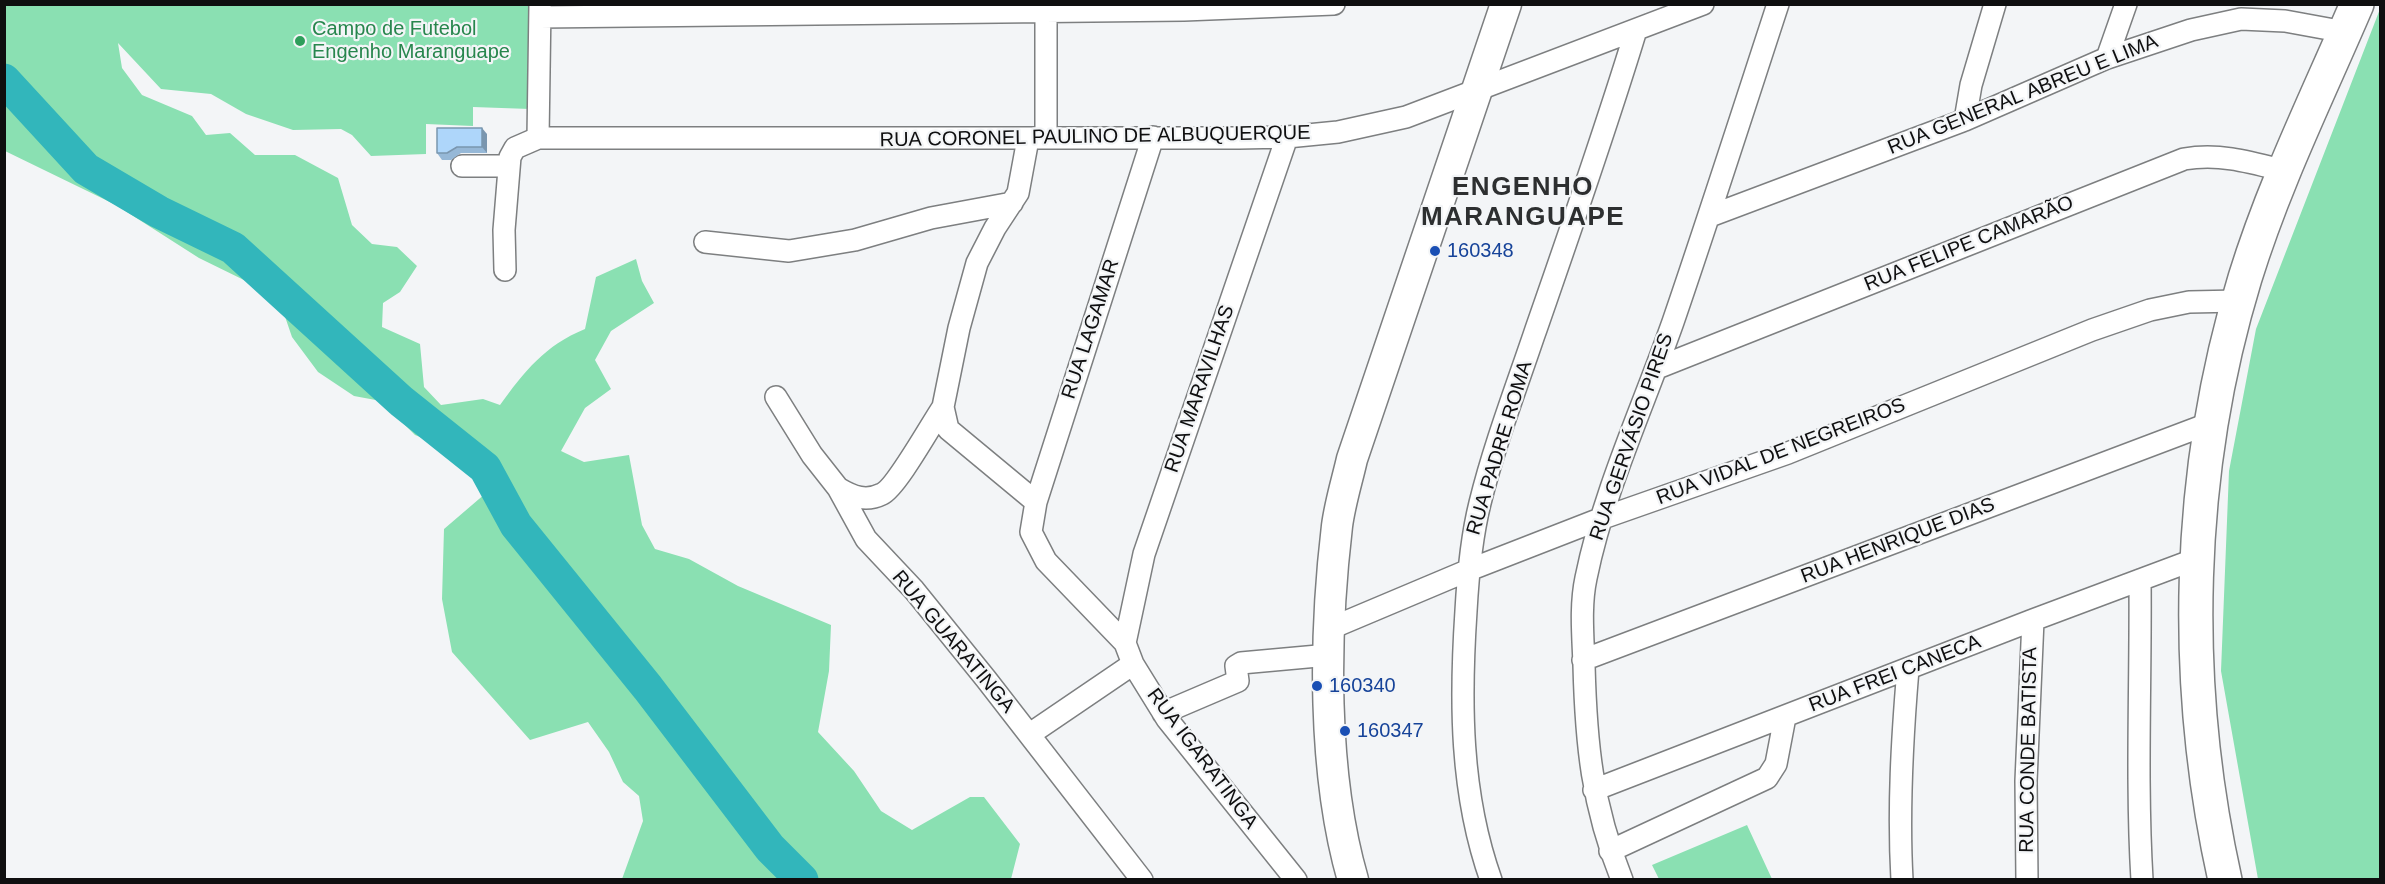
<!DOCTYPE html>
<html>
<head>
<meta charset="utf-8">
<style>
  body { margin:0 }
  #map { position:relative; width:2385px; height:884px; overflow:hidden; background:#f3f5f7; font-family:Helvetica,sans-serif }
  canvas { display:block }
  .frame { position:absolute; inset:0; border:6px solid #0f0f10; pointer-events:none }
</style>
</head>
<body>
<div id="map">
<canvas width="2385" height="884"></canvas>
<div class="frame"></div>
</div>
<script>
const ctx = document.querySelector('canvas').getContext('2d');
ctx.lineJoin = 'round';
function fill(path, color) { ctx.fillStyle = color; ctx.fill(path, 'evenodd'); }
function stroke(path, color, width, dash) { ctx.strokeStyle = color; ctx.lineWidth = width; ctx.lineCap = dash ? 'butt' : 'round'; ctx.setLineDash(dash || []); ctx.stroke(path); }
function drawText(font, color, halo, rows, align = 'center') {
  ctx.font = font + ' Helvetica,sans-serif'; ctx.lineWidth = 4.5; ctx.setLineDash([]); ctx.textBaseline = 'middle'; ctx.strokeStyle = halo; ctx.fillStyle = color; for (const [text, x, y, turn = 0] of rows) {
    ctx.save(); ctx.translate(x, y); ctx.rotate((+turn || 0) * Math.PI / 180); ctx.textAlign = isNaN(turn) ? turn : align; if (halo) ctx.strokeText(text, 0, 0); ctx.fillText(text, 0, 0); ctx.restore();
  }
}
fill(new Path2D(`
  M5,5h526l-1,104 -57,-2v19l-47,-2v30l-55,2 -19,-21 -11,-6 -48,1 -47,-16 -35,-20 -50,-5 -43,-46 4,25 20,27 50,21 14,19 24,-2 25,22h40l43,23 14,47 20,19 25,3 20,19 -17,26 -17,11 -1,24 38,17 4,43 17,18 42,-6 17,6c24,-33 45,-60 85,-76l11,-52 40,-18 6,22 12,22 -43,28 -16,29 16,29 -26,19 -24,43 23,11 45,-7 13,70 13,24 34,10 49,27 93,39 -2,46 -11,61 36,39 27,40 31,19 58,-33h14l36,47 -9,35h-389l21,-58 -4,-25 -16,-14 -14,-30 -21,-30 -58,18 -78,-88 -10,-53 2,-70 42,-36 -36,-44 -35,-14 -34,-34 -27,-5 -36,-24 -26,-35 -12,-35 -30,-19 -51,-25 -83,-53 -111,-54z
  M2380,9v870h-122l-37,-208 8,-200 27,-142z
  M1747,825l25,54h-113l-7,-14z`), '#8ae0b2');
stroke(new Path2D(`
  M4,80l82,89 73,43 74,36 168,153 84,67 31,57 132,163 122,160 32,32`), '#32b6bb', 33);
const street = new Path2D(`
  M1046,4v134
  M540,17l644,-7 150,-6
  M2107,58l19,-54
  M1965,120l6,-35 24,-81
  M1153,137l-117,365 -5,30 15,29 79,82 8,21 34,55 129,161
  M538,138l2,-134
  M1028,139l-10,54 -23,35 -18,35 -18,65 -16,79 5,22 88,73
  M462,166h47
  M1710,216l255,-96 142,-62 84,-28 50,-11 44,2 60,11
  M705,242l84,9 66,-11 76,-22 81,-15
  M505,270l-1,-40 6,-73 5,-9 23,-10h701l48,-1 51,-5 68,-15 297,-113
  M1657,368l527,-209c36,-6 66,3 101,12
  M776,397l36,58 26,33 28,51 48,51 72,89 156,201
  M838,488c15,9 28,14 44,6 14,-6 50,-71 61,-87
  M2140,580c1,100 -4,200 2,300
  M1329,629l140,-59 131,-51 188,-66 304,-123 58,-20 39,-8 50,-1
  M1125,643l19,-89 143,-417
  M1583,660l630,-238
  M1163,713l75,-32 -2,-15 5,-3 88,-8
  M1030,734l103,-70
  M1594,790l439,-170 163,-61
  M1610,851l157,-73 9,-14 9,-47
  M1491,880c-31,-87 -31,-179 -25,-269 2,-36 5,-72 14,-108 14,-57 35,-112 54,-168 35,-101 71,-203 102,-305
  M1622,880c-30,-75 -36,-136 -38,-215 -1,-29 -4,-59 2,-87 18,-88 57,-171 87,-256 36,-105 70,-211 105,-318
  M1902,880c-4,-71 0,-140 6,-211
  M2027,880l-1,-99 7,-161`);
const secondary = new Path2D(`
  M1353,880c-31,-107 -29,-244 -16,-354 3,-23 10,-45 15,-67l154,-455`);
const primary = new Path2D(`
  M2225,880c-44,-197 -39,-409 20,-602 29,-94 73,-183 112,-274`);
stroke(street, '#7d7f80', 24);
stroke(secondary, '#7d7f80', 33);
stroke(primary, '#7d7f80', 36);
stroke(street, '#fff', 21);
stroke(secondary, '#fff', 30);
stroke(primary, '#fff', 33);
fill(new Path2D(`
  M487,134v19h-26l-10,7h-9l-5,-7z`), '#96b8d7');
fill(new Path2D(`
  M482,128l5,6v19l-5,-6z`), '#7a96af');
const building = new Path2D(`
  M437,128h45v19h-25l-10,6h-10z`);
fill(building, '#aed6fa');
stroke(building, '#7a96af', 1.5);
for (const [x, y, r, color] of [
  [300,41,6,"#2e9e5b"],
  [1435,251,6,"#1a4fb4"],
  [1317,686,6,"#1a4fb4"],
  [1345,731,6,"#1a4fb4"]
]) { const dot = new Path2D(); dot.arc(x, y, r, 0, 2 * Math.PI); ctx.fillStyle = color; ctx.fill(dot); stroke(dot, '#f3f5f7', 2); }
drawText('20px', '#27864d', '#f3f5f7', [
  ["Campo de Futebol",312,29],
  ["Engenho Maranguape",312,52]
], 'left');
drawText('20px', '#0f0f10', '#f3f5f7', [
  ["RUA GENERAL ABREU E LIMA",2023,95,-22],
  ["RUA CORONEL PAULINO DE ALBUQUERQUE",1095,137,-1],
  ["RUA FELIPE CAMARÃO",1969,244,-22],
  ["RUA LAGAMAR",1091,329,-72],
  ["RUA MARAVILHAS",1200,389,-71],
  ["RUA GERVÁSIO PIRES",1632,437,-71],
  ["RUA PADRE ROMA",1500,448,-73],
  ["RUA VIDAL DE NEGREIROS",1781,452,-21],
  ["RUA HENRIQUE DIAS",1898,541,-21],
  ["RUA GUARATINGA",953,642,50],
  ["RUA FREI CANECA",1895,674,-21],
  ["RUA CONDE BATISTA",2029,750,-89],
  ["RUA IGARATINGA",1202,759,53]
]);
drawText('20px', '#164399', '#f3f5f7', [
  ["160348",1447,251],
  ["160340",1329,686],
  ["160347",1357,731]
], 'left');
ctx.letterSpacing = '1.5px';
drawText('bold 26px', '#2d2f30', '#f3f5f7', [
  ["ENGENHO",1523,188],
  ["MARANGUAPE",1523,218]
]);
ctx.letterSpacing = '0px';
</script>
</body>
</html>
